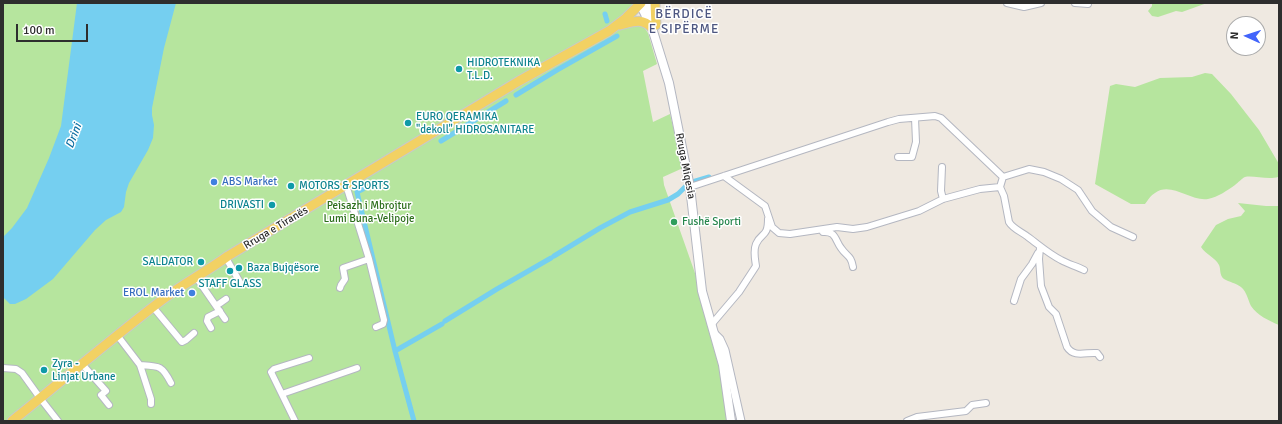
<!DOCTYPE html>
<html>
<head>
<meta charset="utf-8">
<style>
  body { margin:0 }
  #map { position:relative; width:1282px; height:424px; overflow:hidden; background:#efe9e1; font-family:Signika,sans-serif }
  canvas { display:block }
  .frame { position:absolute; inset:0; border:4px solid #2e2e2e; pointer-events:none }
  .north { position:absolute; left:1226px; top:16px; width:40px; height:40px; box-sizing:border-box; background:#fff; border:1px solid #ababab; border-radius:50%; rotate:273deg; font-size:11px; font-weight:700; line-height:16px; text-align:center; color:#2e2e2e }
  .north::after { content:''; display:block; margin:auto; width:14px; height:18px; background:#4264fb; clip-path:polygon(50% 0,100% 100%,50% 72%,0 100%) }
  .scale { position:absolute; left:16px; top:24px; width:72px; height:18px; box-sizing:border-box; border:2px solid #2e2e2e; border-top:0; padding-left:5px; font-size:12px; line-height:14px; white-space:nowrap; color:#2e2e2e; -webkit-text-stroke:3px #fff; paint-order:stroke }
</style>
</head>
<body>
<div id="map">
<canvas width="1282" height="424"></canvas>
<div class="frame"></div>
<div class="north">N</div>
<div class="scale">100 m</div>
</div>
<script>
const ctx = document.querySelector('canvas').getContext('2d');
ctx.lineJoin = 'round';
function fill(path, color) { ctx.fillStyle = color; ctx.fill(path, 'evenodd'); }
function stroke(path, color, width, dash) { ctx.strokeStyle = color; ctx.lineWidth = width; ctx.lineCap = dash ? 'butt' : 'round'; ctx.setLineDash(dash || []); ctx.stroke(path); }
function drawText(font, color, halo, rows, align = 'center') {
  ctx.font = font + ' Signika,sans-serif'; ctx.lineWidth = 3; ctx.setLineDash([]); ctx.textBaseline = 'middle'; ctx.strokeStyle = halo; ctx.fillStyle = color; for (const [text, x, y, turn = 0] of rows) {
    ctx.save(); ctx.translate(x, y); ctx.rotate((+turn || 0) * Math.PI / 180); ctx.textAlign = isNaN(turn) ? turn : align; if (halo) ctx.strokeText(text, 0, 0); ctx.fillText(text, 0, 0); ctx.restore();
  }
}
fill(new Path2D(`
  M3,3h630l-2,14 3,9 2,-2 8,3 4,6 9,31 -14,7 10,51 17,-8 13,54 -20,9 1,8 38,108 17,69 16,59h-732z
  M1152,3h55l-25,9 -6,-1 -18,6 -6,-1 -4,-5 4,-5z
  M1205,73l7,1 19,20 28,36 20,34 -1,13c-10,3 -26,-2 -33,0 -3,1 -7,6 -10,8 -7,5 -17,12 -27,14 -17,3 -37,-18 -53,-6 -4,2 -7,7 -10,11h-14l-36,-20 15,-98 6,-2 19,3 25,-9 32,-1z
  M1238,203l28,3h13v119c-10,-4 -22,-10 -28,-19 -3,-6 -4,-14 -10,-19 -5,-4 -12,-5 -17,-8 -5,-4 -3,-10 -5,-14 -4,-8 -13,-10 -18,-18l15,-22 12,-6 13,-3 4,-5z`), '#b6e59e');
fill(new Path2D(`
  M77,3h99l-12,45 -12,60v7l2,10 -1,13 -5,12 -19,33 -3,9 -2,15 -3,5 -15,8 -11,10 -42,49 -27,20 -11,5h-5l-7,-7v-60l9,-9 15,-20 22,-50 12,-32z`), '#75cff0');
stroke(new Path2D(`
  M605,14l2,7
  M516,95l41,-25 60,-34
  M441,141l65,-40
  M363,189l-6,3 38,159 19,70
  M554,256l46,-28 30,-16 38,-12 10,-6 11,-11 20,-6
  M445,321l52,-32 54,-31
  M395,351l47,-27`), '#75cff0', 5);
const minor = new Path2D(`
  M1007,3l17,4 17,-4
  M1075,3l13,1
  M898,157h14l4,-15 -1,-24
  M942,167l-1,24 2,8
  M724,176l41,30 7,21 7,6 11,1 47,-7 16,2 14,-2 52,-16 24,-12 37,-10 20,-2
  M1003,177l26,-8 15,3 17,7 17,11 14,21 19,16 22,10
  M346,185l23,74 15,61 -1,4 -7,3
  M690,187l198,-65 11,-3 36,-3 6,2 62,59 -3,10 4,9 5,26c4,7 13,10 19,15 11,8 21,17 33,23 7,4 15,6 23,10
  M823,232c13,-1 12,8 18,16 6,9 10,7 12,19
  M1040,248l-1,11 2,27 8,21 7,7 11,33c7,11 19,5 30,6l3,4
  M226,258l15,26
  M196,277l29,42
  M340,288l1,-3 4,-6 -2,-11 26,-9
  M1014,301l7,-22 11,-15 6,-11
  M216,306l10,-7
  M153,307l29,35 4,-2 8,-7
  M711,325l28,-33 17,-26c-1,-7 -3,-15 0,-22 5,-12 12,-6 12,-25
  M211,328l-4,-7 1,-4 12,-6
  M117,335l23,30 11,34v5
  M82,364l24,27 -5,4 8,10
  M140,365c19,1 22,0 31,18
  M3,368l13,1 6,4 18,25 18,23
  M282,394l75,-26
  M295,421l-24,-49 3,-3 35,-11
  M907,421l10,-4 49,-6 6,-6 14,-2`);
const tertiary = new Path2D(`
  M714,333l6,6 5,11 16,71`);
const secondary = new Path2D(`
  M646,3l8,16
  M640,4l12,24 17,55 21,104 12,104 21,74 8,56`);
const primary = new Path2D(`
  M655,3l1,22
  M620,25c12,-3 22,-8 32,3
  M12,421c50,-40 99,-82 150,-121 21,-16 44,-28 66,-44l291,-175 90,-50 17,-13 15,-15`);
stroke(minor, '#b4b7c1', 8);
stroke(tertiary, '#b4b7c1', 9);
stroke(secondary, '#b4b7c1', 10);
stroke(primary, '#c9c9c9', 11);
stroke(minor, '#fff', 6);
stroke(tertiary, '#fff', 7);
stroke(secondary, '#fff', 8);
stroke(primary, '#f2d163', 9);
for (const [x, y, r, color] of [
  [459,69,4,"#0f9aa8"],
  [408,123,4,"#0f9aa8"],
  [214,182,4,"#3f7fe0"],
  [291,186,4,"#0f9aa8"],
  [272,205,4,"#0f9aa8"],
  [674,222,4,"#2e9e5b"],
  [201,262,4,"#0f9aa8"],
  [239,268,4,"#0f9aa8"],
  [230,271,4,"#0f9aa8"],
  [192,293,4,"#3f7fe0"],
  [44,370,4,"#0f9aa8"]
]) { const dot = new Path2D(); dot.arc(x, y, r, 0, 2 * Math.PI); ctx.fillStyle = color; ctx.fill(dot); stroke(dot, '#fff', 1.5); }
drawText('11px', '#0d838f', '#fff', [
  ["HIDROTEKNIKA",467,63],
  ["T.L.D.",467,76],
  ["EURO QERAMIKA",416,117],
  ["\"dekoll\" HIDROSANITARE",416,130],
  ["MOTORS & SPORTS",299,186],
  ["DRIVASTI",264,205,"right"],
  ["SALDATOR",193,262,"right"],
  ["Baza Bujqësore",247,268],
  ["STAFF GLASS",230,284,"center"],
  ["Zyra -",52,364],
  ["Linjat Urbane",52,377]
], 'left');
drawText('11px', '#2e2e2e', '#fff', [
  ["Rruga Miqesia",685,166,79],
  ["Rruga e Tiranës",276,228,-31]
]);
drawText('11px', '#366cbe', '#fff', [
  ["ABS Market",222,182],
  ["EROL Market",184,293,"right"]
], 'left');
drawText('11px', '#2c6e1b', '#fff', [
  ["Peisazh i Mbrojtur",369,206],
  ["Lumi Buna-Velipoje",369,219]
]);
drawText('11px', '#27864d', '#fff', [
  ["Fushë Sporti",682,222]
], 'left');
drawText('italic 12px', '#0d6fa3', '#fff', [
  ["Drini",74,136,-69]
]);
ctx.letterSpacing = '1px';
drawText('13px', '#4d5680', '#fff', [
  ["BËRDICË",684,15],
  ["E SIPËRME",684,30]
]);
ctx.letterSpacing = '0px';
</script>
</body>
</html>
